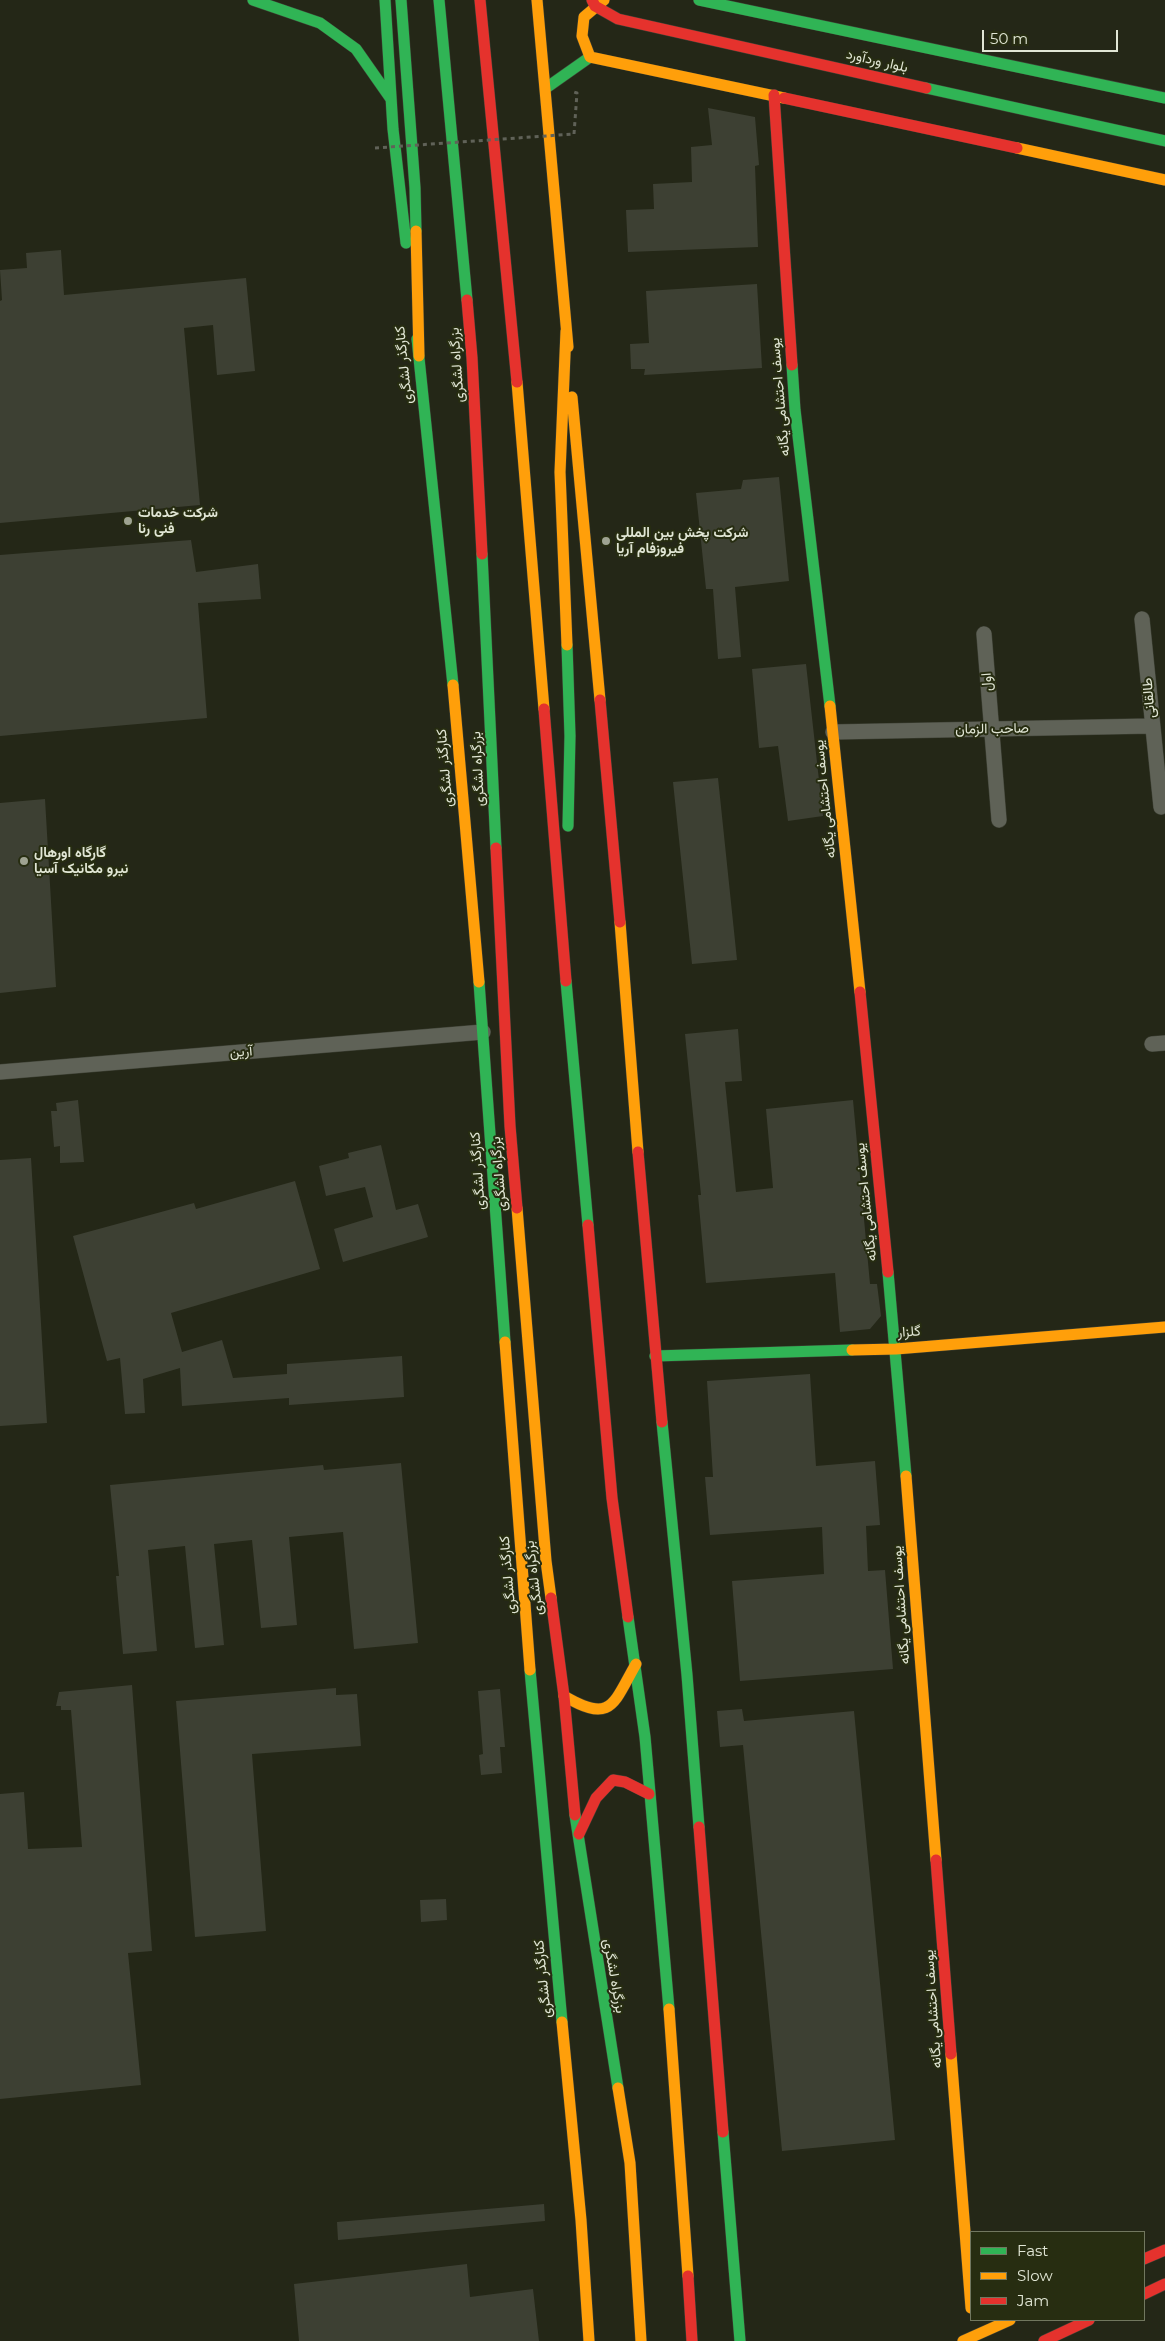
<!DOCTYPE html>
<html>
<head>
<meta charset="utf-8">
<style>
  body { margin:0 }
  #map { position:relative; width:1165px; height:2341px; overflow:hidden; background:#242717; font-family:Montserrat,sans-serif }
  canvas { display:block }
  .legend { position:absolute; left:970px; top:2231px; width:175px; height:90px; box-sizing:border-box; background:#272d11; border:1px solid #71775f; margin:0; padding:6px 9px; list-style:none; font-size:15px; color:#e1e6d5 }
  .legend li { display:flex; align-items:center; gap:10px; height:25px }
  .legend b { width:25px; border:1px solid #71775f }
  .scale { position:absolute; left:982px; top:30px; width:136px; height:22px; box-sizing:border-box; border:2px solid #e1e6d5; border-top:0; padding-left:6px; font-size:15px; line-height:18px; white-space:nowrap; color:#e1e6d5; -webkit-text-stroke:4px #272d11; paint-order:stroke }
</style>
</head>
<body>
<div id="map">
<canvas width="1165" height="2341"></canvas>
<ul class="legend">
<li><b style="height:6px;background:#30b455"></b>Fast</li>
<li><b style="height:6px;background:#ff9f0a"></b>Slow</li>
<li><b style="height:6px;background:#e5322d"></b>Jam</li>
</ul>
<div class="scale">50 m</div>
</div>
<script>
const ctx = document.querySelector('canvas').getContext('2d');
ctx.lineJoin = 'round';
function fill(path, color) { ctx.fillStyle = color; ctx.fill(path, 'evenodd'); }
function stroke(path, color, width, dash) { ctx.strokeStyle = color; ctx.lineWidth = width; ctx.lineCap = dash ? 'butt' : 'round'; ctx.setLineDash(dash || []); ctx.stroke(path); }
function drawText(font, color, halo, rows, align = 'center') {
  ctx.font = font + ' Montserrat,Vazirmatn,sans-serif'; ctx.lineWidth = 4; ctx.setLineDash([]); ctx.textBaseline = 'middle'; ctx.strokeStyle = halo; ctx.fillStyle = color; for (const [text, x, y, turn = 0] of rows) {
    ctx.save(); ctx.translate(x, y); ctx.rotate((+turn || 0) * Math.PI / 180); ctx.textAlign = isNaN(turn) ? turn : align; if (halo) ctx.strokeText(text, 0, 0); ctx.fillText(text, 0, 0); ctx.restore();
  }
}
fill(new Path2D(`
  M708,108l47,9 4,48 -4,1 3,81 -130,5 -2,-42 28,-1 -1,-25 39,-2 -1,-35 21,-2z
  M61,250l3,45 182,-17 9,93 -38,4 -4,-50 -29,3 16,177 -200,18v-222l2,-1 -2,-30 27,-2 -1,-15z
  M757,284l5,84 -118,7 1,-6h-14l-1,-25 19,-1 -3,-52z
  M779,477l10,104 -54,6 6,70 -23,2 -5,-70h-7l-10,-96 45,-4 2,-9z
  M191,540l5,32 62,-8 3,35 -63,4 9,115 -207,18v-181z
  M806,664l17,152 -35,5 -10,-75 -19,2 -7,-79z
  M718,778l19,182 -45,4 -19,-182z
  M45,799l11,188 -56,6v-190z
  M738,1029l4,52 -17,1 11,110 37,-4 -7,-79 87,-9 17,184h7l4,32 -11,13 -30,3 -5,-59 -129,10 -8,-88h3l-16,-161z
  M78,1100l6,62 -24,1v-17l-6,1 -3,-36h6l-1,-8z
  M381,1145l15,65 22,-6 10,33 -85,25 -9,-33 39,-12 -8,-30 -39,9 -7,-30 30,-8 -1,-5z
  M31,1158l16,265 -47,3v-266z
  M295,1181l25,88 -149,44 11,39 40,-12 11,38 54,-4v-10l115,-8 2,41 -115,8v-7l-107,8 -2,-38 -37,11 2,34 -20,1 -5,-56 -13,3 -34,-125 121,-33 2,6z
  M810,1374l6,92 59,-5 5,64 -14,1 2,45 17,-1 8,99 -153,12 -8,-100 92,-7 -2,-47 -112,8 -5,-58h8l-6,-96z
  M401,1463l17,180 -64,6 -11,-117 -54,5 8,88 -36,3 -9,-88 -38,4 10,101 -29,3 -10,-102 -37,4 9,101 -34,3 -7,-78h3l-9,-91 213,-20 1,5z
  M132,1685l20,266 -24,2 13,132 -141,14v-305l24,-2 4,57 54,-2 -11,-137h-10v-4h-5l3,-14z
  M336,1688v7l21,-1 4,52 -109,8 14,177 -71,6 -19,-236z
  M500,1689l5,58h-5l2,26 -21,2 -2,-20 4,-1 -5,-63z
  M742,1709l2,12 110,-10 41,429 -113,11 -39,-406 -23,2 -3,-36z
  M446,1899l1,21 -26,2 -1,-22z
  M544,2204l1,17 -207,19 -1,-18z
  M467,2264l3,33 63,-8 6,52h-240l-5,-57z`), '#3d4033');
const street = new Path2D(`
  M1142,619l19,188
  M984,634l15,186
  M833,732l318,-6
  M1152,1044l13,-1
  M0,1072l483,-40`);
const fast = new Path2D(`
  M253,0l67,23 36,26 35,50
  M385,0l8,129 13,114
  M401,0l14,188 1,43
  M439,0l28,300
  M699,0l466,98
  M546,88l44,-31
  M926,88l239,53
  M417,339l36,346
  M792,365l3,45 35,296
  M482,554l14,294
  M567,645l3,91 -2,90
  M566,981l22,244
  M479,982l26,360
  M888,1272l18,204
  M655,1356l197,-6
  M662,1422l25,253 12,152
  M628,1617l17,120 24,272
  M530,1670l32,352
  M575,1815l43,273
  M723,2132l17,209`);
const slow = new Path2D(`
  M537,0l31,347
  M604,0l-20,17 -2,19 8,21 194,41
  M1017,148l148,32
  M416,231l3,125
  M566,331l-6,141 7,173
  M517,382l27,327
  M572,397l28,303
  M453,685l26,297
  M830,706l30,286
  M620,922l18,230
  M517,1208l29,353 5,37
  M505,1342l25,328
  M852,1350l44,-1 269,-22
  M906,1476l30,384
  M564,1696c48,28 49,8 72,-32
  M669,2009l19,267
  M562,2022l19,198 8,121
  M951,2054l20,254
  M618,2088l12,75 11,178
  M963,2341l47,-21`);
const jam = new Path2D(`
  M480,0l37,382
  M592,0l3,6
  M595,6l23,13 308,69
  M774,95l18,270
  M784,98l233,50
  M467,300l5,58 10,196
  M600,700l20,222
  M544,709l22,272
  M496,848l14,278 7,82
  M860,992l28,280
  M638,1152l24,270
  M588,1225l24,273 16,119
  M551,1598l13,98 11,119
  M699,1827l24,305
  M579,1834l17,-36 17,-18 12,2 24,12
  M936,1860l15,194
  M1144,2259l21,-9
  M688,2276l4,65
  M1144,2294l21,-10
  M1044,2341l45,-21`);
stroke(street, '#3f4236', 16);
stroke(fast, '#3f4236', 12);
stroke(slow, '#3f4236', 12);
stroke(jam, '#3f4236', 12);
stroke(new Path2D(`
  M574,134l3,-41 -3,-1`), '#606258', 3, [4, 4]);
stroke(street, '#5f6257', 15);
stroke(fast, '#30b455', 11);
stroke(slow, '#ff9f0a', 11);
stroke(jam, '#e5322d', 11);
stroke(new Path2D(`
  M375,148l199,-14`), '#606258', 3, [4, 4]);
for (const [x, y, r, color] of [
  [128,521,5,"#9fa392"],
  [606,541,5,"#9fa392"],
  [24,861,5,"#9fa392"]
]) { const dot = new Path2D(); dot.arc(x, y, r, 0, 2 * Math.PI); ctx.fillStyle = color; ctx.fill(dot); stroke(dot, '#272d11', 2); }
drawText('14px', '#e1e6d5', '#272d11', [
  ["بلوار وردآورد",877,61,13],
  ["کنارگذر لشگری",404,365,-96],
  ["بزرگراه لشگری",457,365,-94],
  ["یوسف احتشامی یگانه",780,397,-95],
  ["اول",987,682,-94],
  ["طالقانی",1149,698,-95],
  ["صاحب الزمان",992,729,-1],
  ["کنارگذر لشگری",445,768,-95],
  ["بزرگراه لشگری",478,769,-93],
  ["یوسف احتشامی یگانه",825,799,-96],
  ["آرین",241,1052,-5],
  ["کنارگذر لشگری",478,1171,-94],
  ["بزرگراه لشگری",499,1174,-95],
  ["یوسف احتشامی یگانه",866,1202,-96],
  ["گلزار",909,1332,-4],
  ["کنارگذر لشگری",508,1575,-95],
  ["بزرگراه لشگری",534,1578,-97],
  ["یوسف احتشامی یگانه",901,1605,-94],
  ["بزرگراه لشگری",614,1976,80],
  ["کنارگذر لشگری",543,1979,-96],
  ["یوسف احتشامی یگانه",933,2009,-94]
]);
drawText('bold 14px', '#e1e6d5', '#272d11', [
  ["شرکت خدمات",138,513],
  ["فنی رنا",138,529],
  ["شرکت پخش بین المللی",616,533],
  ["فیروزفام آریا",616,549],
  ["گارگاه اورهال",34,853],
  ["نیرو مکانیک آسیا",34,869]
], 'left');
</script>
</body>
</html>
